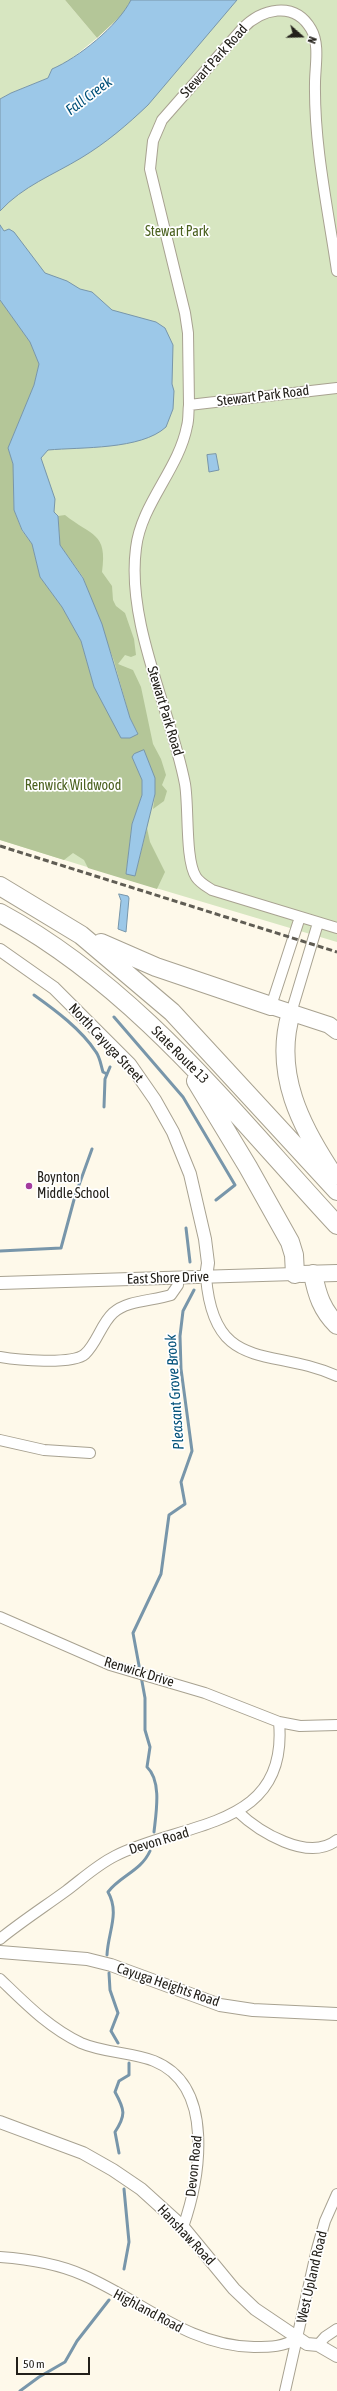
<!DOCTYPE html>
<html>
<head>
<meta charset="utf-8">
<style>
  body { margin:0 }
  #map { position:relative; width:337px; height:2391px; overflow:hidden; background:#fef9ea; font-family:"Asap Condensed",sans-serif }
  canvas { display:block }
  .north { position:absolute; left:281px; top:16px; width:40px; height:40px; -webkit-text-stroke:3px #fff; paint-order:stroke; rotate:110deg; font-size:11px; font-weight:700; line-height:16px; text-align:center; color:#23201a }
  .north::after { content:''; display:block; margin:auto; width:14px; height:18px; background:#23201a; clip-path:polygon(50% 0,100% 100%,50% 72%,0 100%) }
  .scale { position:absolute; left:16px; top:2357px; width:74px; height:18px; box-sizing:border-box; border:2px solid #23201a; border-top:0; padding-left:5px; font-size:12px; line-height:14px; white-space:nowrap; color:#23201a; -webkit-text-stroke:3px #fff; paint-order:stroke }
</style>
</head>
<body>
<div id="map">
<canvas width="337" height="2391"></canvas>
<div class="north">N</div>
<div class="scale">50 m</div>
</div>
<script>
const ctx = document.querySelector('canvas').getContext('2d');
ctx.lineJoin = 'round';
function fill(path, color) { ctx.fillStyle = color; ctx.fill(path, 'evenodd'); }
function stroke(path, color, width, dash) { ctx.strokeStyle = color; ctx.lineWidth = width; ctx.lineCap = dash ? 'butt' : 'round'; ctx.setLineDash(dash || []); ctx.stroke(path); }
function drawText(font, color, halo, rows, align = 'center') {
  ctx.font = font + ' "Asap Condensed",sans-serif'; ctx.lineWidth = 3.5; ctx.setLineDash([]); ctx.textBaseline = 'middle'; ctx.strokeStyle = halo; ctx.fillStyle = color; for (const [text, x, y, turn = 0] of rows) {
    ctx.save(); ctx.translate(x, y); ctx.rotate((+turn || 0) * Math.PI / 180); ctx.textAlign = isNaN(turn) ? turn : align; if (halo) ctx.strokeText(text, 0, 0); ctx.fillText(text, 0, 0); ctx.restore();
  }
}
fill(new Path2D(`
  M0,0h65l32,38 -31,25 -14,6 -4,9 -37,15 -11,6z
  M180,0h157v942l-208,-62 -129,-40v-682z`), '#d7e6c1');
fill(new Path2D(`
  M65,0h66l-7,13 -27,25z
  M0,300l30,42 9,22 -5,21 -26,63 5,16 1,46 8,21 10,13 8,33 22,30 19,34 13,46 44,46 -8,-15 -16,-57 -31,-84 -23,-32 -2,-29 7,-1c26,21 43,17 37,57l10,14 1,14 3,6 9,7 9,26 2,16 -5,2 -6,-2 -7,9 15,6 8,17 12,57 8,15 5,16 -4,10 5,6 -3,10 -11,8 2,-15 -23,-37 10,23v15l-10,29 -6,49 9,3 12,-48 3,14 15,30 -8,17 -69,-21 -4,-8 -11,-7 -9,7 -64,-20z`), '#b4c698');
const water = new Path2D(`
  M131,0h106l-89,105c-21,20 -42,38 -67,53 -28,17 -58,28 -81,53v-112l11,-6 37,-15 4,-9c26,-11 66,-43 79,-69z
  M0,225l4,6 5,-2 5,3 31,41 22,8 13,8 12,3 20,18 44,12 9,6 8,17 -1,39 2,7 -1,18 -7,18c-25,23 -85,20 -118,23l-7,8 14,41 -1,13 4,4 2,29 23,33 19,46 28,94 8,16 -8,4h-9l-27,-51 -13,-46 -19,-34 -22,-30 -8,-33 -10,-14 -8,-20 -1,-46 -5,-16 26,-63 5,-21 -9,-22 -30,-42z
  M216,454l3,16 -10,2 -2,-17z
  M144,750l11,28v16l-20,82 -9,-2 6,-50 10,-29v-15l-10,-23 2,-3z
  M119,894l9,2 1,2 -3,34 -8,-3 3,-28z`);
fill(water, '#9cc8e8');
stroke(water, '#7896aa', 1);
stroke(new Path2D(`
  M34,995c21,15 47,34 62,57 4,5 5,14 7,20l4,2
  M114,1017l69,80 52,88 -19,15
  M104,1107l1,-28 5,-12
  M186,1228l4,34
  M0,1251l61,-3 14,-52 17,-47
  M140,1671l-7,-38 28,-59 8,-59 16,-11 -4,-22 11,-31 -11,-82 -1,-33 3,-25 11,-21
  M141,1676l4,22v32l5,17 -3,20c15,14 9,46 7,65
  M107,1955c1,-23 13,-42 1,-63 12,-16 33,-21 42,-41
  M109,1973l1,17 8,23 -7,18 7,12
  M119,2153l-4,-21c11,-17 10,-22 0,-40l4,-11 10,-6v-12
  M124,2189l5,53 -5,27
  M20,2391l19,-14 26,-15 12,-21 32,-41`), '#7896aa', 3);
const minor = new Path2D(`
  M337,271c-9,-62 -23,-125 -22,-188 0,-16 5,-39 -4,-54 -17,-29 -50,-20 -69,0l-80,91 -9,21 -3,28 35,144 3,20 1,72 148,-17
  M189,405c-1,7 0,14 -2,21 -8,43 -46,78 -51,122 -10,76 35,162 49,236 4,23 0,76 11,93 4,6 10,9 16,13l125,38
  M271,1006l29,-89
  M291,1013l27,-90
  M206,1277c8,98 65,69 131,99
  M0,1357c16,3 73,8 85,-3 12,-11 16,-30 28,-41 14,-13 40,-12 58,-18l7,-10v-8
  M0,1440l44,10 46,3
  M0,1617l110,48 95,28 74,29 21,4 37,-1
  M237,1811c21,20 71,52 100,29
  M0,1939c21,-17 44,-32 66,-48 16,-12 31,-26 49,-35 68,-35 174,-26 164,-134
  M0,1979c25,24 49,49 81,64 23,10 50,9 73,18 62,25 46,117 29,166
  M0,2257c28,2 56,6 83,18 58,25 105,71 171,72 17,0 29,0 44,-9
  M318,2345l7,-8 12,-8
  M285,2391l32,-142 8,-28 12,-27`);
const tertiary = new Path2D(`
  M0,950l54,38 76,76 25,36 18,32 17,42 15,65 3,24 -2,14
  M0,1283l295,-9
  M0,1952l87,7 24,6 109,40 33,5 84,4
  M0,2122l83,31 30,17 28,19 42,38 51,62 21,20 43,29 9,6 11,1 19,11`);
const primary = new Path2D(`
  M271,1006l58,19 8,6
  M301,1274l36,-1`);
const motorway = new Path2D(`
  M0,886l81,49 91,77 165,179
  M0,913c137,74 233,200 337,312
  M101,943l55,24 115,39
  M291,1013c-18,60 10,114 43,163
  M196,1081l52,86 42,75 4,13 1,19
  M313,1274c4,21 9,36 24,51`);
stroke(minor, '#a8a291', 12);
stroke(tertiary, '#a8a291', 14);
stroke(primary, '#a8a291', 18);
stroke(motorway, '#a8a291', 20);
stroke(minor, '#fff', 10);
stroke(tertiary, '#fff', 12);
stroke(primary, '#fff', 16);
stroke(motorway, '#fff', 18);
stroke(new Path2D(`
  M0,846l337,106`), '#605d54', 3, [6, 3]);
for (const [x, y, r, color] of [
  [29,1186,4,"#a43b9d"]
]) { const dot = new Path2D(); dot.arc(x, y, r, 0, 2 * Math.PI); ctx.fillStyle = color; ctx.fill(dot); stroke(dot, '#fff', 1.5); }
drawText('14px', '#23201a', '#fff', [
  ["Stewart Park Road",214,61,-48],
  ["Stewart Park Road",263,396,-7],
  ["Stewart Park Road",165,711,73],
  ["North Cayuga Street",106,1043,47],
  ["State Route 13",180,1055,45],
  ["East Shore Drive",168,1278,-2],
  ["Renwick Drive",139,1672,17],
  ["Devon Road",159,1841,-17],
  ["Cayuga Heights Road",168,1985,19],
  ["Devon Road",194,2166,-84],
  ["Hanshaw Road",186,2235,47],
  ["West Upland Road",312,2277,-77],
  ["Highland Road",148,2311,28]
]);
drawText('14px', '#4a601e', '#fff', [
  ["Stewart Park",177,232],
  ["Renwick Wildwood",73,786]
]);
drawText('14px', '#23201a', '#fff', [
  ["Boynton",37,1178],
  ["Middle School",37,1194]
], 'left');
drawText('italic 15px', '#005079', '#fff', [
  ["Fall Creek",89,96,-37],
  ["Pleasant Grove Brook",175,1392,-94]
]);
</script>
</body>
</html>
